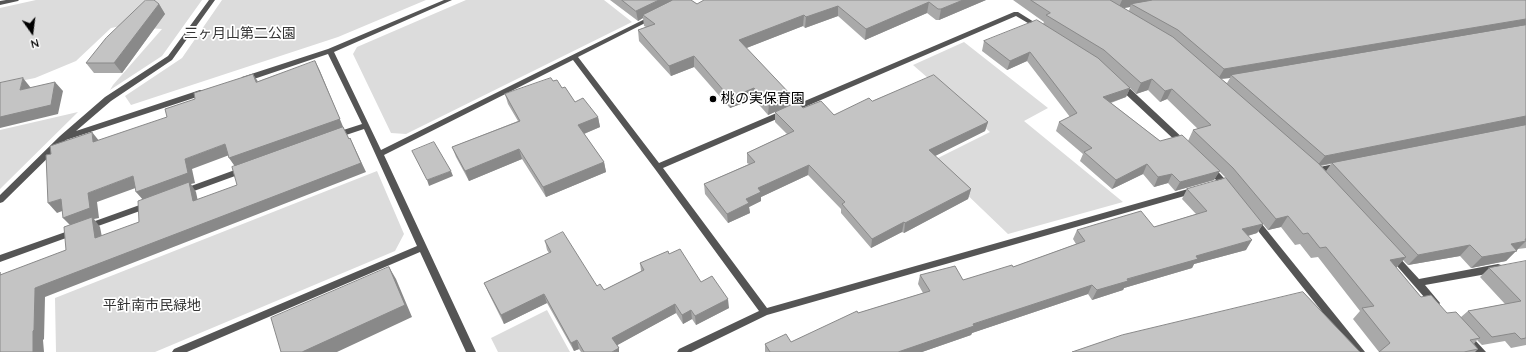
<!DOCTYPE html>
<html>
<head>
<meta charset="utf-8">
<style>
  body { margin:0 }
  #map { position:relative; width:1526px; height:352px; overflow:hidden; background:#fff; font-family:Quicksand,sans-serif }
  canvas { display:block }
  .north { position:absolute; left:12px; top:12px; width:40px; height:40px; -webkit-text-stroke:3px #fff; paint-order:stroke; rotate:166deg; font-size:11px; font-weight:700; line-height:16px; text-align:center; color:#000 }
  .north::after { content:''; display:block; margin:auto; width:14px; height:18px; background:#000; clip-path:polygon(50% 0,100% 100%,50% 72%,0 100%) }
</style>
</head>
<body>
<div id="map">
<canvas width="1526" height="352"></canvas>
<div class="north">N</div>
</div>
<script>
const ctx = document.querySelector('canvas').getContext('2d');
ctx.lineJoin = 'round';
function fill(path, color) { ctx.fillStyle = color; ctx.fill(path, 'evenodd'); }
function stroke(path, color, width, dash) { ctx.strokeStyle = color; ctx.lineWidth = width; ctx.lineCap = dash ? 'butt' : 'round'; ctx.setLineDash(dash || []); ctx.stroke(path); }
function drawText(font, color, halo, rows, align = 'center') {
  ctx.font = font + ' Quicksand,"Noto Sans JP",sans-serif'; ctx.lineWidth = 3.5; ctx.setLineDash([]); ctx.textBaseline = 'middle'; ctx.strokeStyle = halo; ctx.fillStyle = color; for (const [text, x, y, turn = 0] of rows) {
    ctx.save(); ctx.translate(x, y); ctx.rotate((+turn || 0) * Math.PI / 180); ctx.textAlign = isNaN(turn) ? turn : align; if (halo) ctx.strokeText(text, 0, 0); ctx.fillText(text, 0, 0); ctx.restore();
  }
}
fill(new Path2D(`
  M36,0h166l-40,56 -52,34 3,-5 49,-56 -41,-3 -10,2 -35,33 -41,17 -35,7v-77z
  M222,0h204l-88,37 -207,68 -6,-9 57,-38z
  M466,0h138l28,22 -226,112 -15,-1 -38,-79 4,-7z
  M964,42l84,66 -24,13 99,81 -115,32 -76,-73 58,-29 -77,-67z
  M78,112l-78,77v-59z
  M377,171l27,63 -9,17 -240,101h-99l-1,-54z
  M547,310l23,42h-72l-7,-14z`), '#dcdcdc');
fill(new Path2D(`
  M6,0h13l-1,1 -18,4v-4z
  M209,0h6l-43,60 -61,41 -35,30 124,-41h6l1,2 -1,2 -140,46 -63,62 -3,1v-8l60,-59 45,-39 63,-41z
  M444,0h8l-118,52 47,98 272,-135 2,1v2l-77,39 81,106 355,-151h4l24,15v2h-4l-22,-13 -353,152 104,140 428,-121 3,1 1,2 -1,2 -3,1 -428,122 -76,37h-14l2,-3 80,-38 -104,-142 -82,-109 -189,95 92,197h-10l-46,-100 -233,100h-15l2,-3 243,-103 -53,-117 -27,9 -4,-3 1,-2 28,-9 -34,-70 -80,27h-6l-1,-2 1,-2 86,-28z
  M1118,83h6l63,59 1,2 -1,2h-6l-63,-59 -1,-2z
  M1339,163l3,1 1,2 -1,2 -27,6 -4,-3 4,-3z
  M1210,165l3,1 18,20 1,2 -1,2h-6l-18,-20 -1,-2 1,-2z
  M243,167l3,1 1,2 -1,2 -63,23 -3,-1 -1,-2 1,-2z
  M148,202l3,1 1,2 -1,2 -64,23 -3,-1 -1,-2 1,-2z
  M1254,217l3,1 108,134h-11l-103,-130 -1,-2 1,-2z
  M74,229l3,1 1,2 -1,2 -77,28v-7z
  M1393,253l3,1 23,25 79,-15 3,1 1,3 -1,3 -3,1 -73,13 15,18 -2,3 -3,1 -3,-1 -42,-48 -1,-2 1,-2z
  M1471,338l3,1 12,13h-11l-9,-10 2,-3z`), '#555');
fill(new Path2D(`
  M610,0h81l6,4 289,-4 -47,20h-3l-9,-7 -62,27 -27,-24 -33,12 -2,-2 -57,22 45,47 -1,10 13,3 31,7 38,-14 116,21 -3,9 -50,25 36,33 -3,10 -64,34 -2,-1 -31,16 -30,-35v-4l-33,-34 -47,22v4l-12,6 1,6 -22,10 -23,-29 -1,-10 45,-20 -2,-1v-10l40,-19 -12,-12v-10l-7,3 -14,-16 -24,9 -36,-41 -23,9 -32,-35 -1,-11 8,-3 -2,-1 -1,-8 -5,3z
  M1013,0h513v248l-8,1 -12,12 -35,7 -11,-12 -52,9 -5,-5 -7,8 25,29 26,16 14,4 7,-6 37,-7 -25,-27 9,-9 37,-6v83l-15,3 -6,-7 -23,4 -5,-5 -3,4 4,5 -3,3h-96l-26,-33 7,-8 -42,-54 -7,1 -11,-14 -5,1 -14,-18 -13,3 -5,-6 -6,9 -9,3 -2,14 -52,14 -2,4 -68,20 -1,2 -31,10 -4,-6 -116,39 -1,2 -49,17h-157v-8l26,-2 67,-29 65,-20 -5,-9 2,-9 43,5 50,-13 63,-23 -3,-5 4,-9 77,-3 42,-13 -14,-15 5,-10 40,-10 -8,-8 -5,9 -39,11 -7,-8 -14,4 -11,-13 -31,15 -32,-28 3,-7 -27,-23 3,-9 11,-5 -43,-56 -20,9 -25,-19 2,-10 59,-17 1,-2zM1130,7l-1,4 -5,-3zM1230,78l-3,5 -6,-4zM1130,88l6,6 12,-4 12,12 7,-3 31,30 -5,1 -5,11h-28l-49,-38 15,-6zM1331,164l-5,7 -5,-5z
  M159,4l6,10 -43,59h-28l-8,-10z
  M553,81l9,7 13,14 23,15 2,10 -16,7 20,28 2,10 -60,25 -24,-38 -53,22 -13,-24 -4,-10 66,-26 -10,-17 -3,-10z
  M545,241l52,45 7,4 37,-19 -1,-8 29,-9 32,28 28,26 -33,17 -4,-6 -9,5 -7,-11 -59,32 2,3v4h-38l-2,-3 -5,2 -27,-48 -43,21 -16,-32 -4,-9 65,-30 -2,-3z`), '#a9a9a9');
fill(new Path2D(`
  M659,0h19l-35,15v3l-5,3 -2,-10z
  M963,0h23l-47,20 2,-11z
  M1122,0h46l-37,4 -1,3 -12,2z
  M929,2l-2,11 -62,27 1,-11z
  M159,4l6,10 -43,59 -8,-10z
  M838,6v10l-33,12 1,-11z
  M804,15l-1,11 -64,25v-11z
  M1526,19v9l-295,47 -1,3 -12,1 6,-10z
  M1030,52l-3,9 -20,9 3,-9z
  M694,56v11l-23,9 -2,-10z
  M315,61l5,10 24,58 9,20 -117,19 -7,-10z
  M253,74l6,9 -3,-1z
  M23,78l8,10 -11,2z
  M1152,79l-4,11 -12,4 5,-11z
  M55,82l8,9 -5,23 -58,14v-11z
  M754,88v11l-24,9v-10z
  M1130,88l-4,9 -26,9 3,-9z
  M1172,89l-5,10 -7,3 5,-11z
  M791,95l-1,10 -22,10 1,-11z
  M1526,116v9l-209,41 8,-10z
  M598,117l2,10 -19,8 -3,-10z
  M988,122l-3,9 -58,29 2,-10z
  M92,132l8,10h-7z
  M350,138l16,34 -321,125 -1,42 -1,1 1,12h-11v-21l2,-43z
  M225,144l7,10 -40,15 3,14 -4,1 5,8 4,19 -56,-10 -8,-9 49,-33z
  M519,149l3,10 -53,22 -4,-10z
  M604,162l2,10 -60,25 -3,-10z
  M1147,164l-4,10 -31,15 4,-9z
  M809,165l-1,10 -47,22v4l-12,6 1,6 -22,10 -1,-9 31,-26z
  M451,171l2,5 -24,10 -2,-6z
  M1220,171l-6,9 -39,11 5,-9z
  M1172,174l-4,9 -14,4 4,-10z
  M133,176l8,10 -44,16 2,16 -5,1 6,8 4,20 -32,-20 -9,-9 25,-25z
  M971,189l-3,10 -64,34 1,-10z
  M61,199l9,9 -13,5 -9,-10z
  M1288,216l-7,11 -13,3 8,-11z
  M904,222l-2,10 -31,16 1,-9z
  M1263,224l-6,9 -21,6 6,-10z
  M1252,240l-6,10 -52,14 -2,4 -68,20 -1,2 -31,10 5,-10 99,-34z
  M1526,241l-20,20 -35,7 11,-11 29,-13z
  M1470,245l-10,11 -52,9 10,-10z
  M1406,257l-10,11 -6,-8z
  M389,267l7,12 16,38 -75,35h-35z
  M1092,285l-4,9 -116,39 -1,2 -49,17h-24l75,-28z
  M544,294l3,9 -43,21 -3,-9z
  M728,299l1,9 -33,17 -1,-9z
  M675,304l1,9 -62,34 -2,-9z
  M691,310l1,9 -9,5 -1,-9z
  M577,340l2,9 -5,2 -3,-8z
  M619,348v4h-7z`), '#898989');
const building = new Path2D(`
  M146,0h8l5,4 -45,59h-28l20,-25z
  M622,0h37l-23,11z
  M673,0h18l6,4 7,-4h259l-22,9h-3l-9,-7 -63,27 -28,-23 -32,11 -2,-2 -65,25 52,55 -22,9 -15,-16 -24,10 -36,-42 -25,10 -31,-36 17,-6 -12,-9z
  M1031,0h79l63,37 145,126 88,94 -16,3 31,37 10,-2 16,18 9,-1 24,26 -10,2 8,9 -14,3h-85l11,-9 -28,-35 12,-2 -48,-59 -6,1 -12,-15 -5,1 -15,-18 -12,3 -43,-51 -40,-38 18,-5 -39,-36 -7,2 -13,-12 -11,4 -37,-33 -58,-35 4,-2z
  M1153,0h373v19l-302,50 -46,-39 -47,-26z
  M1037,20l61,38 32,30 -27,9 57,44 22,-6 38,36 -40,11 -8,-8 -14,3 -11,-13 -31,16 -32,-28 8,-4 -33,-26 18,-9 -47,-61 -20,9 -26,-20z
  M1526,25v91l-201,40 -94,-81z
  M315,61l25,58 -111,39 -4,-14 -40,15 3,14 -52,19 -3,-16 -45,17 2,15 -27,10 -2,-19 -13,4 -2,-48 5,-1 -1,-8 42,-14 1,10 74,-25 -2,-8 30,-10 -1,-6 59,-19 3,8z
  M934,75l54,47 -59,28 42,39 -66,34 -1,-1 -32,17 -30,-35 3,-2 -36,-37 -51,23 3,4 -15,7 3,4 -22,11 -23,-30 51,-22 -8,-9 47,-22 -19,-19 22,-10 6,6 18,-7 13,14 35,-17 3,3z
  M23,78l-3,12 35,-8 -4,23 -51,12v-34z
  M551,78l2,3 4,-1 5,8 3,-1 10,15 8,-4 15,19 -20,8 26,37 -61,25 -24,-38 -54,22 -13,-24 68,-26 -15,-27z
  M1526,125v114h-1l1,2 -15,3 6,7 -35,6 -12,-12 -52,10 -86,-92z
  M343,127l6,12 1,-1 11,25 -326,125 -1,42 -1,1v21h-33v-80v3l66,-25 -2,-23 28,-10 3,21 44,-16 -1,-21 51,-19 4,19 44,-16 -5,-18z
  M434,142l17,29 -24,9 -15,-29z
  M1226,178l37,46 -21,5 10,11 -56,16 2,3 -71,20 1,2 -31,9 -5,-5 -119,39 1,2 -76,26h-128l-5,-8 21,-10 5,8 66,-31 1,2 72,-22 -10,-16 35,-9 8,14 49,-15 1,2 72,-26 -8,-11 64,-19 13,16 53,-16 -20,-22z
  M563,232l34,54 3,-2 4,6 40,-20 -4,-7 28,-12 1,3 11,-5 21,33 11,-6 16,23 -33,17 -4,-6 -9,5 -7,-11 -63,34 7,10 -7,4h-28l-7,-12 -6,3 -27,-49 -43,21 -17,-32 67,-31 -6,-11z
  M1526,261v77l-5,1 -6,-6 -23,4 -24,-26 53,-10 -32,-33z
  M389,267l16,38 -103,47h-21l-10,-34z
  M1303,292l57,60h-288l50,-17z`);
fill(building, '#c4c4c4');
stroke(building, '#898989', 1);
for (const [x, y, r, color] of [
  [713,99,4,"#000"]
]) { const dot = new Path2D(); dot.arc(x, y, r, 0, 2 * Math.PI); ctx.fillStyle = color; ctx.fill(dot); stroke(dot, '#fff', 1.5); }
drawText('14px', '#333', '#fff', [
  ["三ヶ月山第二公園",240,34],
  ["平針南市民緑地",152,306]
]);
drawText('14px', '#000', '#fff', [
  ["桃の実保育園",721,99]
], 'left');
</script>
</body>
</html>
